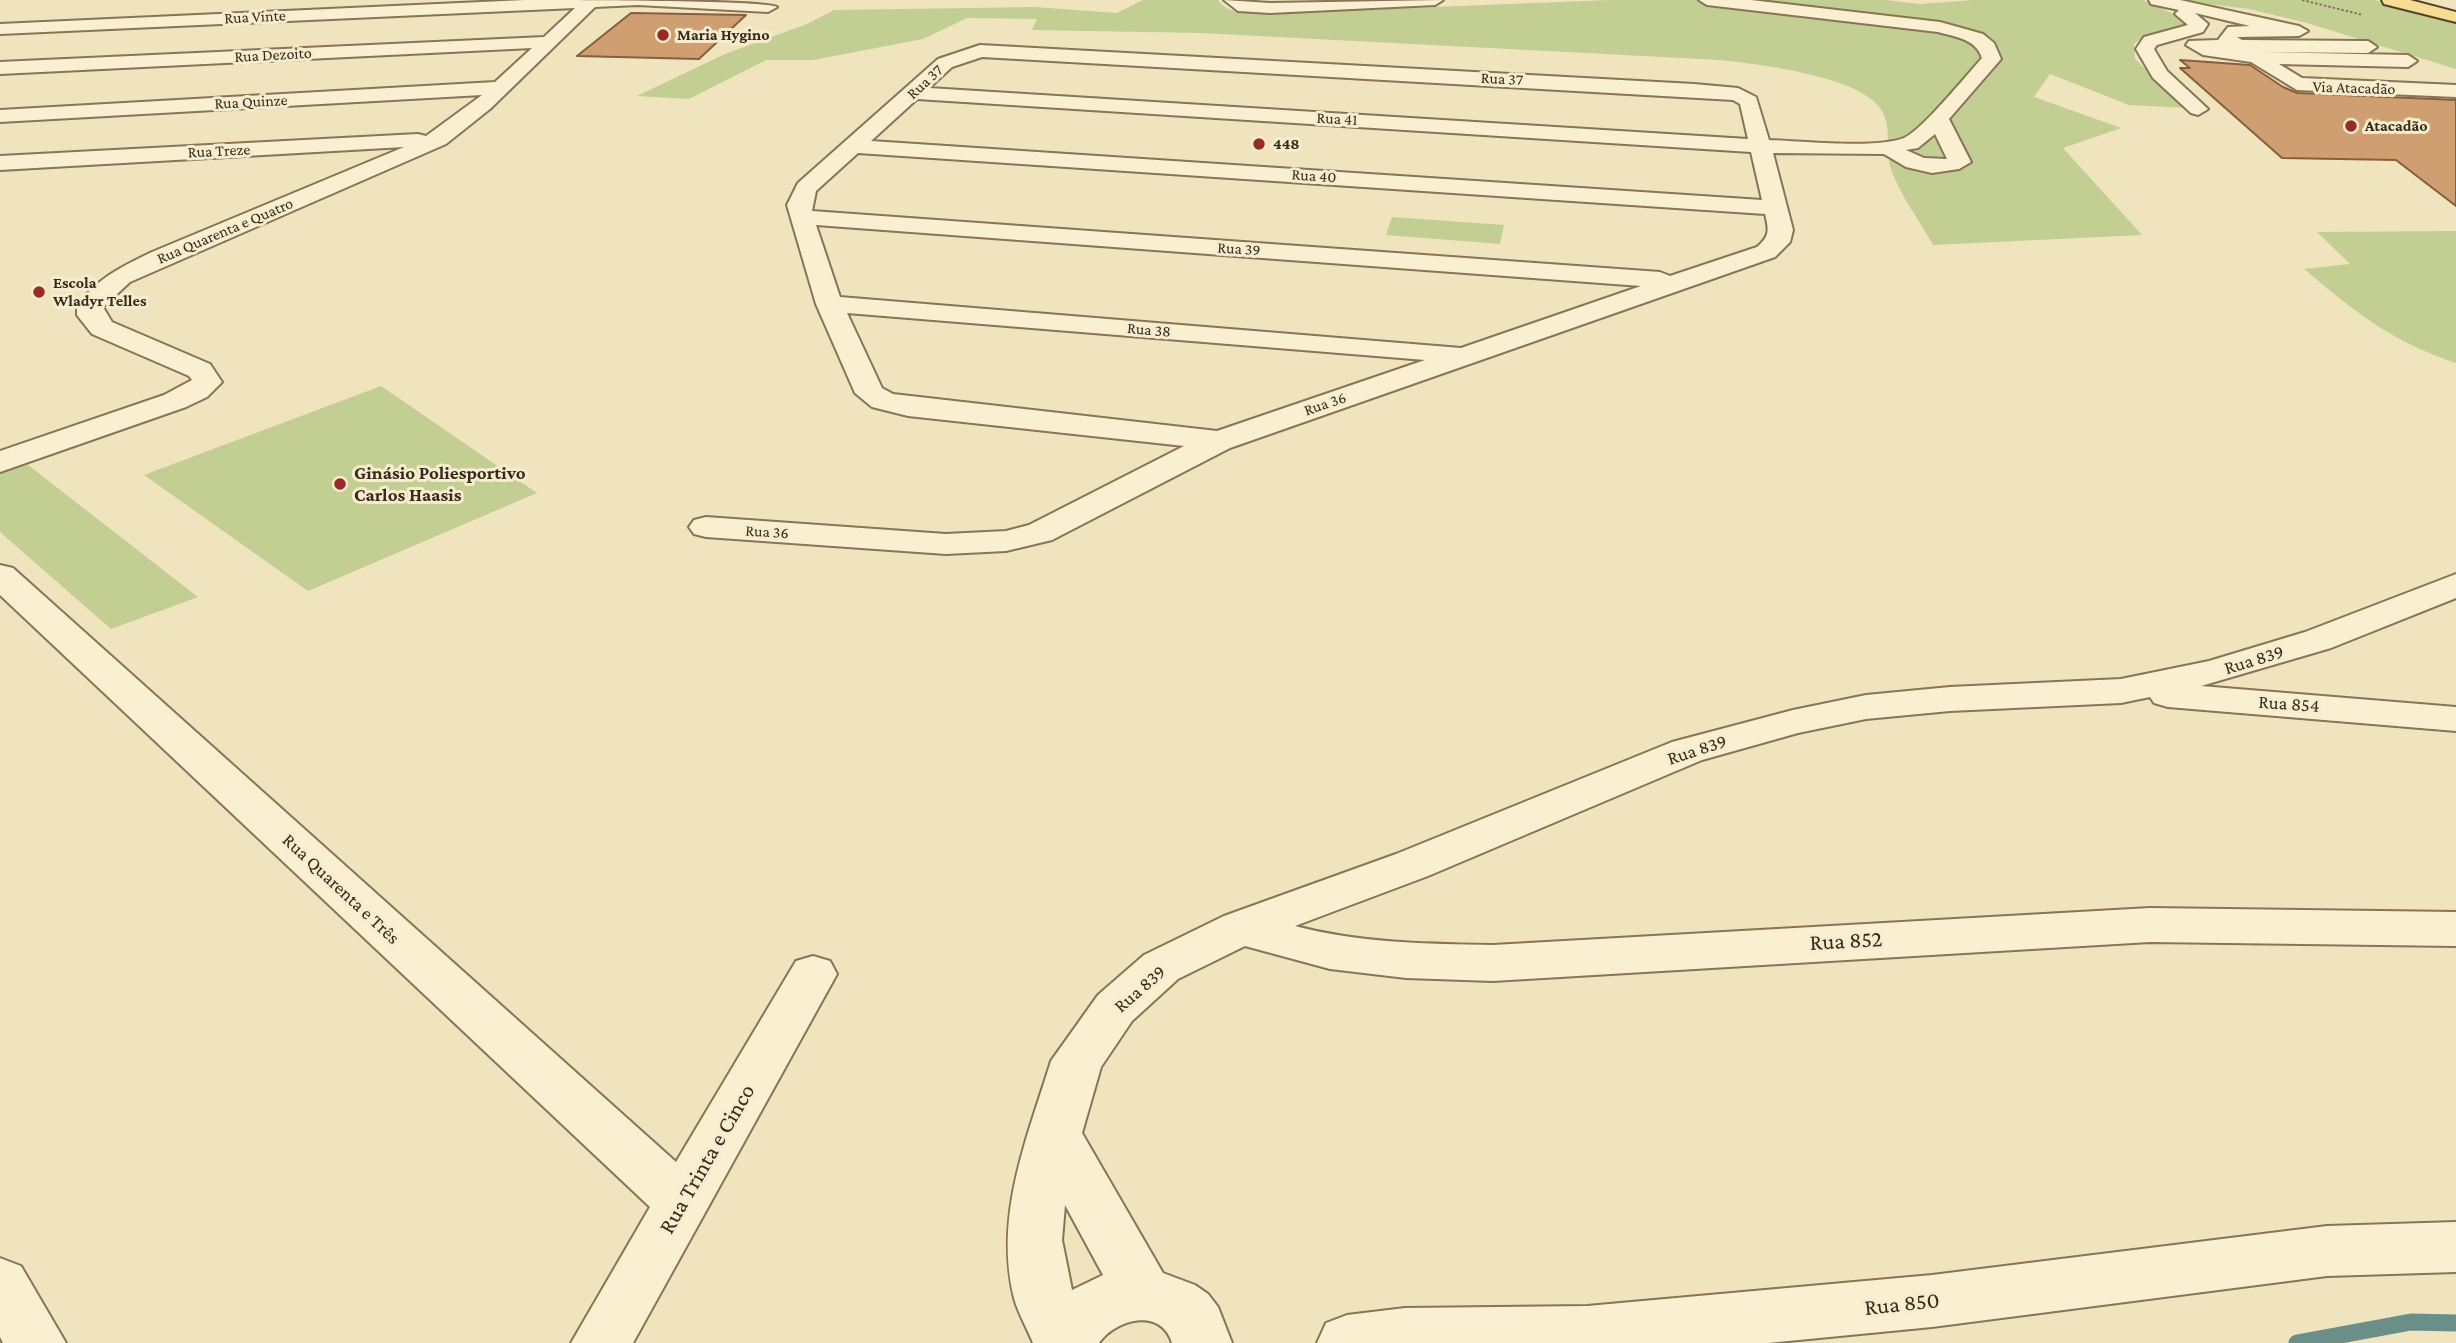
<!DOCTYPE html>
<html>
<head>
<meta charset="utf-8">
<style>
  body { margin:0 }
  canvas { display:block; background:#efe4be }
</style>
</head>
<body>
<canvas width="2456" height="1343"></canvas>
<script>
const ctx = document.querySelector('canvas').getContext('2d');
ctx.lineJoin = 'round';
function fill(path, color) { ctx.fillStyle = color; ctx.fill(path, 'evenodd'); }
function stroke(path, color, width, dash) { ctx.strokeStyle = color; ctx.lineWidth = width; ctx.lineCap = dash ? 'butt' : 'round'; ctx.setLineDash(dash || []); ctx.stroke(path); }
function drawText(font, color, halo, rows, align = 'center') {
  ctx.font = font + ' "Crimson Pro",serif'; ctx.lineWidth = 6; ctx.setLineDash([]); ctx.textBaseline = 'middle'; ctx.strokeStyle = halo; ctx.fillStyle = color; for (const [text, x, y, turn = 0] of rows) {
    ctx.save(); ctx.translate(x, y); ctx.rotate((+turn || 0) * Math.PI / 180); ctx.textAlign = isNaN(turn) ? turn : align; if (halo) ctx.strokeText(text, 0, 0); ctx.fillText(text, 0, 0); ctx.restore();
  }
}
fill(new Path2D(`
  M1143,0h75c9,14 26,12 40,14l352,-14h275l35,4 53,-4h170l46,21c-11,13 -37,8 -55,23l1,15 52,49 -58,-3 -79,-31 -16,23 87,31 -58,20 79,87 -209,10c-13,-24 -33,-50 -42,-76 -6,-18 1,-41 -9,-58 -19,-35 -125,-47 -162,-51l-519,-27 -169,-3 5,-11 -70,-1 -44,21 -110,21h-47l-77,39 -52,-3 88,-42 82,-30 27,-14 201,-3 82,6z
  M2176,0h199l81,22v47l-149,-46 -58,-14z
  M1392,217l112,8 -4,19 -114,-9z
  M2456,231v132c-67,-23 -98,-49 -152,-94l46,-5 -33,-32z
  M381,386l156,107 -229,98 -164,-116z
  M28,465l170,132 -87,32 -111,-97v-59z`), '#c3ce92');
stroke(new Path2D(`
  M2297,1343l114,-21 45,1`), '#698f88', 17);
const building = new Path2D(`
  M631,13l115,2 -47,44 -122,-3z
  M2180,60l70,5 33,22 14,6 159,7v106l-60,-46 -114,-2 -102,-90h10z`);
fill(building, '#cf9f72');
stroke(building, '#885e3b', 2);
const minor = new Path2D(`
  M525,0c32,0 240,0 252,7l-9,5 -130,-7 -43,2 -105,102 -44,35 -316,138 -27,25 9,15 98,42 12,18 -15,15 -21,10 -186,65v-21l164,-56 28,-15 -3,-4 -97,-42 -15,-19v-8c18,-28 46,-41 75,-55l252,-105 -404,23v-14l418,-22 8,2 56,-41 -482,27v-12l495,-28 37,-34 -532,26v-12l544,-25 31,-29 -575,26v-10z
  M1224,0l46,3 173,-3 -8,5 -165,8 -32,-2z
  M1699,0h52l189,22 43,12 11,9 7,16 -52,60 22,43 -12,7 -27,4 -26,-6 -22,-13 -111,-1 20,77 -3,12 -15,15 -545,191 -178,92 -46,11 -60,3 -240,-17 -12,-3 -5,-7 5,-7 12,-3 240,17 60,-3 23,-6 155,-79 -276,-30 -36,-9 -17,-14 -39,-89 -29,-99 11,-22 140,-124 42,-14 714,39 44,4 18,9 13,43c34,1 106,9 135,-2 18,-8 62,-62 78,-80 -6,-19 -26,-21 -44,-26l-231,-27zM982,57l751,43 7,4 8,35 -819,-51 23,-21zM917,99l834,53 11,48 -891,-59zM1935,134l12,25 -23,-1 -18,-8 12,-2zM858,153l907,61c4,16 5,22 -8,33l-87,29 -10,-4 -848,-61 4,-20zM816,225l825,61 -180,62 -621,-51zM847,313l578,47 -208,71 -324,-37 -11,-6z
  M2149,0h31l119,26 9,5 -9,5 -62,1 5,3 126,1 9,6 -9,6 -108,-1 148,3 9,6 -9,6 -129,-3 23,14 154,7v12l-159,-7 -46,-28 -48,-7 -17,-10 3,-4 29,-1 10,-13 22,-1 -55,-13 13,11 -5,8 -46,13 -3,4 13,22 41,38 -10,6 -7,-2 -38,-35 -17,-29 8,-12 44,-12 -13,-11 4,-4 -28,-6z
  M0,565l13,3 663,594 120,-201 17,-5 17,5 7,13 -204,369h-62l79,-136 -650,-612z
  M2456,574v24l-125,50 -130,38 255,21v24l-288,-24 -14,-4 -4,-6 -29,6 -171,8 -84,8 -68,14 -96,27 -274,116 -133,50c65,17 131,18 198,19l657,-37 306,4v34l-306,-4 -657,39 -87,-3 -76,-9 -85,-23 -67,33 -46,42 -31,46 -19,66 81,140 32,12 13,9 10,13 14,36h-60c-11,-36 -56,-24 -73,0h-66c-6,-15 -15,-30 -19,-45 -20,-83 13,-159 37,-237l47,-66 46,-40 80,-39 172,-62 276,-112 121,-32 73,-15 84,-8 171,-8 88,-18 96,-29zM1065,1205l38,70 -31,15 -10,-50z
  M2456,1222v50l-129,4 -395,51 -164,16h-451l9,-20 21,-8 58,-7 182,-2 345,-31 395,-49z
  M0,1258l21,8 45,77h-63l-3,-6z`);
const major = new Path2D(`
  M2382,0h28l46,12v10l-72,-18z`);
stroke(minor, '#887456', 4);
stroke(major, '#55412b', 4);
stroke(new Path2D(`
  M2302,0l61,15`), '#887456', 2, [2.5, 2]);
fill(minor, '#faf0d1');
fill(major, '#f5dd93');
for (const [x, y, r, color] of [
  [663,35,7,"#9a2a24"],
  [2351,126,7,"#9a2a24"],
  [1259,144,7,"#9a2a24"],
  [39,292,7,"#9a2a24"],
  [340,484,7,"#9a2a24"]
]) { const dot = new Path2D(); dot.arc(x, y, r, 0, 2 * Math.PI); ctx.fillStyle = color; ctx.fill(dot); stroke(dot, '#f7edce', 2.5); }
drawText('16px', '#372a1b', '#f7edce', [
  ["Rua Vinte",255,17,-3],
  ["Rua Dezoito",273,55,-3],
  ["Rua 37",1502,79,3],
  ["Rua 37",925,82,-43],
  ["Via Atacadão",2354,88,2],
  ["Rua Quinze",251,102,-3],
  ["Rua 41",1337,119,3],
  ["Rua Treze",219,151,-3],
  ["Rua 40",1314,176,4],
  ["Rua Quarenta e Quatro",225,231,-23],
  ["Rua 39",1239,249,4],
  ["Rua 38",1149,330,5],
  ["Rua 36",1325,404,-19],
  ["Rua 36",767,532,4]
]);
drawText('bold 16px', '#372a1b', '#f7edce', [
  ["Maria Hygino",677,35],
  ["Atacadão",2365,126],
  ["448",1273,144],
  ["Escola",53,283],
  ["Wladyr Telles",53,301]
], 'left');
drawText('bold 19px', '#372a1b', '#f7edce', [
  ["Ginásio Poliesportivo",354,473],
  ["Carlos Haasis",354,495]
], 'left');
drawText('19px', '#372a1b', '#f7edce', [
  ["Rua 839",2254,660,-17],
  ["Rua 854",2289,704,4],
  ["Rua 839",1697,750,-18],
  ["Rua Quarenta e Três",341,889,43],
  ["Rua 839",1140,989,-41]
]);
drawText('23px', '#372a1b', '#f7edce', [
  ["Rua 852",1846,941,-3],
  ["Rua Trinta e Cinco",707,1159,-60],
  ["Rua 850",1902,1304,-6]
]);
</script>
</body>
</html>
